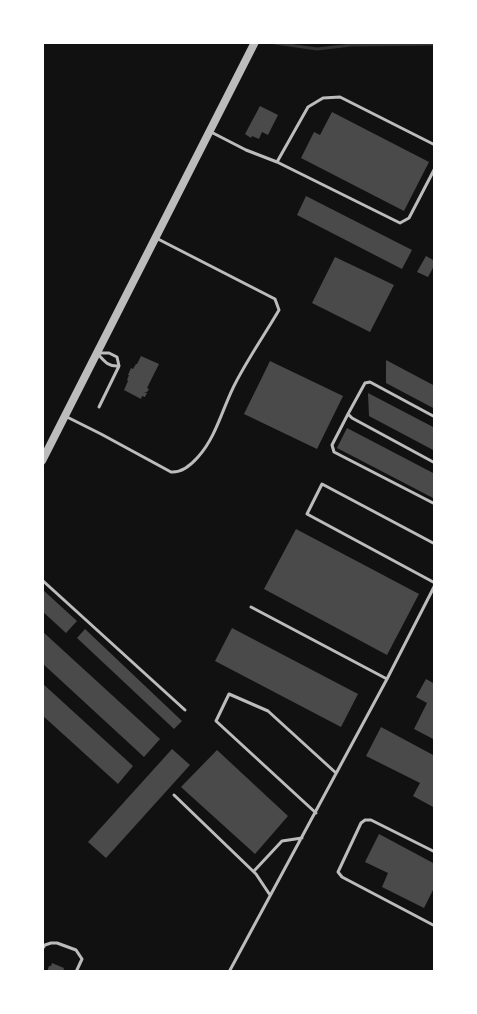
<!DOCTYPE html>
<html>
<head>
<meta charset="utf-8">
<style>
  body { margin:0 }
  #map { position:relative; width:477px; height:1014px; overflow:hidden; background:#111; font-family:Inter,sans-serif }
  canvas { display:block }
  .frame { position:absolute; inset:0; border:44px solid #fff; pointer-events:none }
</style>
</head>
<body>
<div id="map">
<canvas width="477" height="1014"></canvas>
<div class="frame"></div>
</div>
<script>
const ctx = document.querySelector('canvas').getContext('2d');
ctx.lineJoin = 'round';
function stroke(path, color, width, dash) { ctx.strokeStyle = color; ctx.lineWidth = width; ctx.lineCap = dash ? 'butt' : 'round'; ctx.setLineDash(dash || []); ctx.stroke(path); }
function fill(path, color) { ctx.fillStyle = color; ctx.fill(path, 'evenodd'); }
stroke(new Path2D(`
  M275,43l42,6 34,-4 84,-1`), '#333', 3);
fill(new Path2D(`
  M260,106l18,9 -10,20 -6,-3 -3,7 -7,-3 -1,2 -6,-4z
  M332,112l97,50 -25,49 -103,-53 13,-26 6,3z
  M306,196l106,54 -10,19 -105,-54z
  M426,256l9,5v3l-7,13 -11,-5z
  M335,257l59,28 -24,47 -58,-29z
  M141,356l18,8 -12,24 2,1 -2,3h-3l3,1 -2,4 -3,-1 -1,3 -17,-9 4,-9 -1,-1 2,-5h-1l3,-7 2,1 3,-5h1z
  M386,360l49,26v23l-49,-26z
  M270,361l73,35 -26,53 -73,-35z
  M368,393l67,35v23l-66,-35z
  M347,428l88,46v25l-98,-51z
  M296,529l123,65 -32,61 -123,-66z
  M42,589l35,32 -11,12 -24,-22z
  M232,628l126,66 -17,33 -126,-66z
  M85,629l97,92 -8,8 -97,-91z
  M42,631l118,108 -16,18 -102,-94z
  M426,679l9,5v56l-21,-11 13,-26 -11,-6z
  M42,683l91,83 -15,18 -76,-69z
  M381,727l54,29v52l-22,-12 7,-13 -54,-27z
  M172,749l18,16 -84,93 -18,-16z
  M217,750l71,66 -33,38 -74,-67z
  M379,834l56,30v22l-11,22 -42,-21 6,-14 -23,-11z
  M52,963l12,5 -1,4h-16l2,-6h2z`), '#4a4a4a');
stroke(new Path2D(`
  M211,132l35,18 31,12 123,61 9,-5 26,-50
  M277,162l31,-55 15,-9 17,-1 95,48
  M97,353h12l8,4 2,9c-11,1 -15,-5 -22,-13z
  M99,407l20,-41
  M348,414l-16,31 2,7 101,52
  M67,417l34,17 70,38c11,1 20,-7 27,-15 19,-21 25,-51 38,-75 13,-25 29,-48 43,-72l-4,-11 -119,-61
  M435,417l-65,-35 -5,1 -17,31 4,4 83,45
  M435,544l-113,-60 -15,30 128,69
  M42,580l143,130
  M251,607l136,72
  M174,795l82,79 14,21
  M316,813l-100,-92 13,-27 39,17 68,62
  M254,871l28,-30 20,-3
  M435,926l-93,-49 -4,-5 23,-49 4,-3h6l64,32
  M42,949l3,-4 6,-2h6l19,7 6,9 -6,13
  M229,972l158,-293 48,-94`), '#bcbcbc', 3);
stroke(new Path2D(`
  M42,461l213,-419`), '#bcbcbc', 8);
</script>
</body>
</html>
